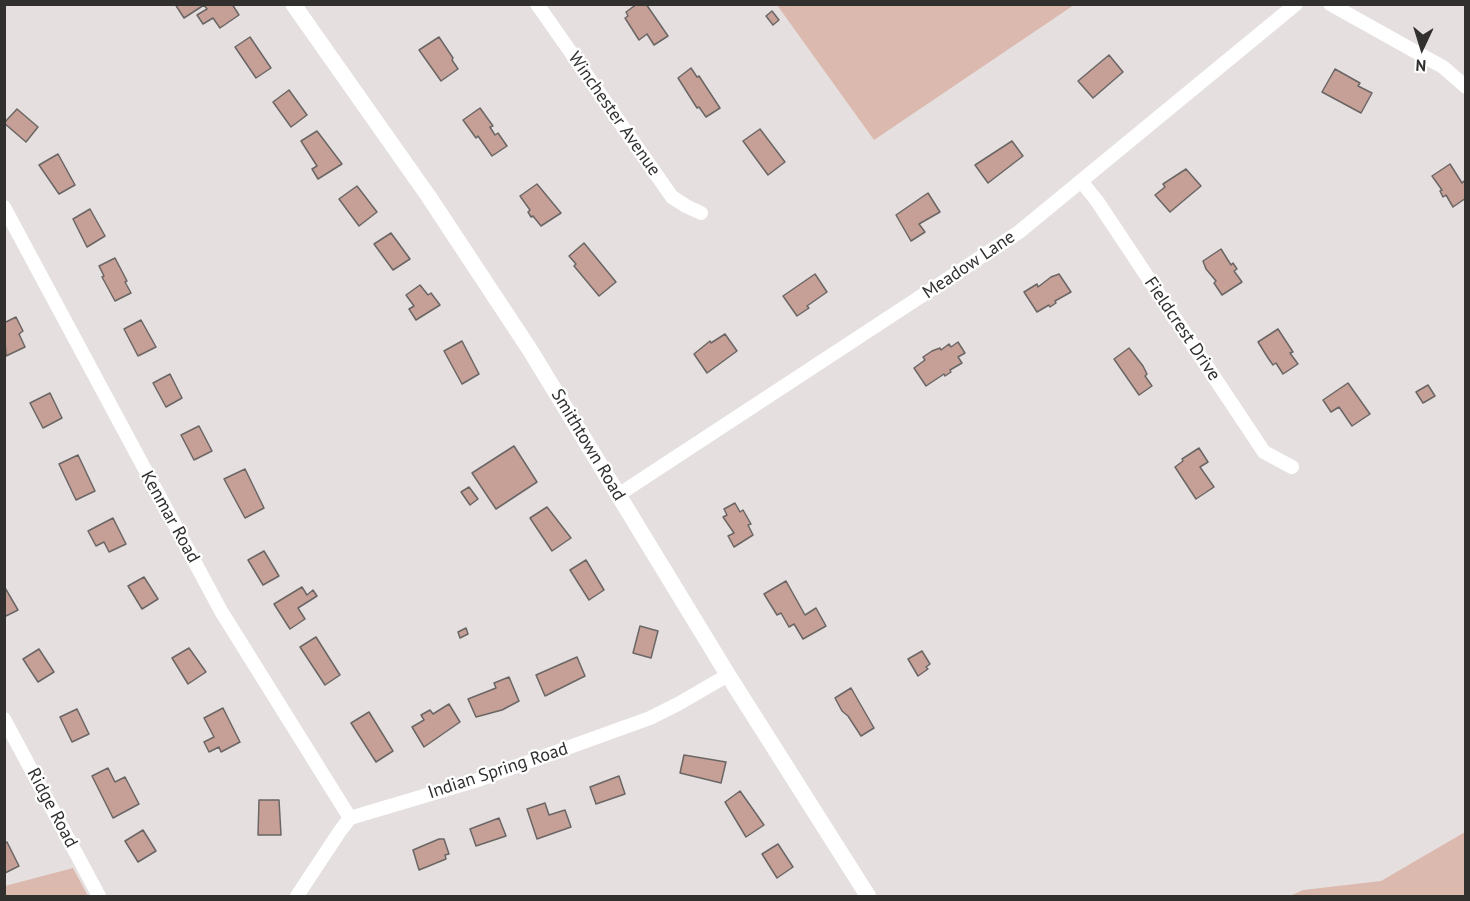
<!DOCTYPE html>
<html>
<head>
<meta charset="utf-8">
<style>
  body { margin:0 }
  #map { position:relative; width:1470px; height:901px; overflow:hidden; background:#e5e0df; font-family:"PT Sans",sans-serif }
  canvas { display:block }
  .frame { position:absolute; inset:0; border:6px solid #31302f; pointer-events:none }
  .north { position:absolute; left:1392px; top:18px; width:60px; height:60px; -webkit-text-stroke:4px #fff; paint-order:stroke; rotate:184deg; font-size:16px; font-weight:700; line-height:24px; text-align:center; color:#31302f }
  .north::after { content:''; display:block; margin:auto; width:21px; height:27px; background:#31302f; clip-path:polygon(50% 0,100% 100%,50% 72%,0 100%) }
</style>
</head>
<body>
<div id="map">
<canvas width="1470" height="901"></canvas>
<div class="frame"></div>
<div class="north">N</div>
</div>
<script>
const ctx = document.querySelector('canvas').getContext('2d');
ctx.lineJoin = 'round';
function fill(path, color) { ctx.fillStyle = color; ctx.fill(path, 'evenodd'); }
function stroke(path, color, width, dash) { ctx.strokeStyle = color; ctx.lineWidth = width; ctx.lineCap = dash ? 'butt' : 'round'; ctx.setLineDash(dash || []); ctx.stroke(path); }
function drawText(font, color, halo, rows, align = 'center') {
  ctx.font = font + ' "PT Sans",sans-serif'; ctx.lineWidth = 4.5; ctx.setLineDash([]); ctx.textBaseline = 'middle'; ctx.strokeStyle = halo; ctx.fillStyle = color; for (const [text, x, y, turn = 0] of rows) {
    ctx.save(); ctx.translate(x, y); ctx.rotate((+turn || 0) * Math.PI / 180); ctx.textAlign = isNaN(turn) ? turn : align; if (halo) ctx.strokeText(text, 0, 0); ctx.fillText(text, 0, 0); ctx.restore();
  }
}
fill(new Path2D(`
  M777,5h297l-200,135z
  M1465,832v64h-175l13,-6 78,-9z
  M73,868l15,28h-83v-10z`), '#dcb9af');
const building = new Path2D(`
  M175,4h57l7,11 -19,13 -7,-10 -10,6 -6,-9 10,-6 -3,-4 -20,13z
  M637,4h9l22,32 -14,9 -7,-11 -8,6 -14,-22 3,-2 -2,-4z
  M772,11l7,9 -6,5 -7,-9z
  M250,37l21,31 -15,10 -21,-31z
  M439,37l14,21 -1,2 6,9 -17,12 -22,-31z
  M1109,55l14,17 -30,26 -15,-17z
  M691,68l6,9 2,-1 21,32 -14,9 -7,-10 -2,1 -19,-30z
  M1335,69l25,14 -2,3 14,7 -11,20 -39,-21z
  M289,90l18,25 -16,12 -18,-25z
  M480,108l13,18 -3,1 5,8 3,-2 9,13 -15,10 -14,-20 -2,2 -13,-18z
  M17,109l21,18 -12,15 -22,-19z
  M760,129l25,33 -17,13 -25,-34z
  M317,131l25,33 -24,15 -6,-10 5,-3 -16,-25z
  M1012,141l11,15 -35,27 -13,-18z
  M58,154l17,31 -16,9 -20,-29z
  M1450,164l12,19 2,-2 2,3v14l-13,9 -7,-12 -3,2 -3,-6 2,-1 -10,-14z
  M1186,169l15,17 -31,26 -15,-17 10,-8 -2,-3z
  M537,184l24,29 -20,13 -8,-10 -2,1 -3,-5 2,-2 -10,-14z
  M357,186l20,26 -18,14 -20,-27z
  M928,193l12,19 -21,12 6,8 -14,9 -15,-26z
  M90,209l15,27 -18,11 -14,-28z
  M391,233l19,26 -17,11 -19,-26z
  M584,243l32,39 -17,14 -25,-30 2,-2 -7,-8z
  M1221,249l10,16 2,-2 4,6 -3,2 8,11 -20,13 -8,-12 2,-2 -10,-12 -3,-8z
  M115,258l12,23 -2,1 6,11 -16,8 -13,-24 2,-1 -5,-10z
  M815,274l12,18 -20,14 2,2 -12,8 -14,-20z
  M1059,274l12,18 -16,9 1,2 -6,4 -1,-2 -12,7 -13,-20 13,-8 1,3 13,-10z
  M420,285l8,10 3,-2 9,12 -24,15 -7,-11 5,-3 -8,-11z
  M16,317l7,14 -4,3 6,13 -19,9 -2,-33z
  M141,320l15,27 -18,9 -14,-27z
  M1278,329l15,23 -3,1 8,11 -15,10 -7,-11 -3,2 -5,-7 -10,-16z
  M725,334l12,17 -30,22 -13,-19 16,-13 1,2z
  M462,341l17,33 -17,10 -18,-33z
  M958,342l7,11 -7,4 4,6 -12,7 1,2 -6,4 -1,-2 -18,12 -12,-18 11,-8 -2,-3 9,-6 8,-3 1,2 8,-6 2,3z
  M1129,348l14,18 4,8 -2,2 7,10 -13,9 -25,-36z
  M170,374l12,24 -16,9 -13,-24z
  M1348,383l22,31 -18,12 -13,-19 -8,5 -8,-12z
  M1428,385l7,11 -12,7 -7,-11z
  M50,393l12,25 -19,10 -13,-25z
  M199,426l13,25 -18,9 -13,-25z
  M514,446l23,36 -41,27 -24,-36z
  M1199,448l9,14 -8,5 14,20 -18,12 -21,-32 8,-6 -1,-2z
  M78,455l17,36 -19,9 -17,-36z
  M245,469l19,39 -19,10 -21,-39z
  M469,487l9,12 -8,6 -9,-13z
  M735,503l5,9 3,-2 8,14 -3,1 5,10 -19,12 -6,-11 6,-3 -11,-16 4,-2 -3,-6z
  M547,507l24,31 -19,13 -22,-33z
  M113,518l13,26 -17,8 -5,-10 -8,4 -8,-15z
  M264,551l15,25 -16,9 -15,-25z
  M586,560l18,30 -15,10 -19,-30z
  M144,577l14,22 -16,10 -14,-23z
  M786,581l19,34 11,-7 10,18 -23,13 -9,-15 -5,3 -8,-14 -4,2 -13,-21z
  M4,586l14,24 -14,7z
  M302,587l5,8 6,-5 4,6 -19,12 7,11 -15,10 -16,-25z
  M640,626l18,5 -7,27 -18,-5z
  M466,628l2,6 -8,4 -2,-6z
  M316,637l24,38 -15,10 -25,-38z
  M189,648l17,24 -18,12 -16,-26z
  M39,649l15,23 -16,10 -15,-23z
  M922,651l8,13 -4,3 2,2 -10,7 -10,-17z
  M577,657l8,19 -40,20 -9,-21z
  M509,677l10,24 -17,9 -26,7 -8,-18 28,-11 -2,-5z
  M851,688l23,40 -13,8 -13,-20 -6,-5 -7,-13z
  M449,704l11,18 -36,25 -12,-20 12,-7 -3,-5 9,-5 3,4z
  M223,708l17,34 -19,10 -2,-5 -10,5 -5,-10 10,-5 -10,-19z
  M77,709l12,25 -17,8 -12,-25z
  M369,712l24,39 -17,11 -25,-39z
  M684,755l42,7 -5,21 -41,-10z
  M108,768l7,14 10,-5 14,27 -26,14 -21,-42z
  M619,776l6,18 -29,10 -6,-17z
  M740,791l24,34 -18,12 -21,-35z
  M259,800h20l2,35h-23z
  M545,803l4,12 16,-5 6,17 -34,12 -10,-30z
  M499,818l7,18 -30,10 -6,-17z
  M143,830l13,21 -18,11 -13,-21z
  M439,839h5l5,15 -4,1 1,4 -27,11 -6,-20z
  M7,842l12,24 -14,7 -1,-29z
  M778,844l15,23 -16,11 -15,-24z`);
fill(building, '#c6a096');
stroke(building, '#6a6665', 1.5);
stroke(new Path2D(`
  M537,4l135,193 14,9 15,7
  M1330,4l113,63 23,20
  M1081,181l16,20 167,251 28,15
  M4,207l217,404 129,207
  M618,495l401,-263 277,-228
  M4,719l95,177
  M297,896l43,-65 10,-13 131,-39 169,-61 28,-14 50,-29`), '#fff', 14);
stroke(new Path2D(`
  M293,4l136,193 101,153 198,325 140,221`), '#fff', 16);
drawText('18px', '#31302f', '#fff', [
  ["Winchester Avenue",614,114,55],
  ["Meadow Lane",969,265,-34],
  ["Fieldcrest Drive",1182,329,56],
  ["Smithtown Road",588,445,59],
  ["Kenmar Road",170,517,61],
  ["Indian Spring Road",498,771,-18],
  ["Ridge Road",52,808,62]
]);
</script>
</body>
</html>
